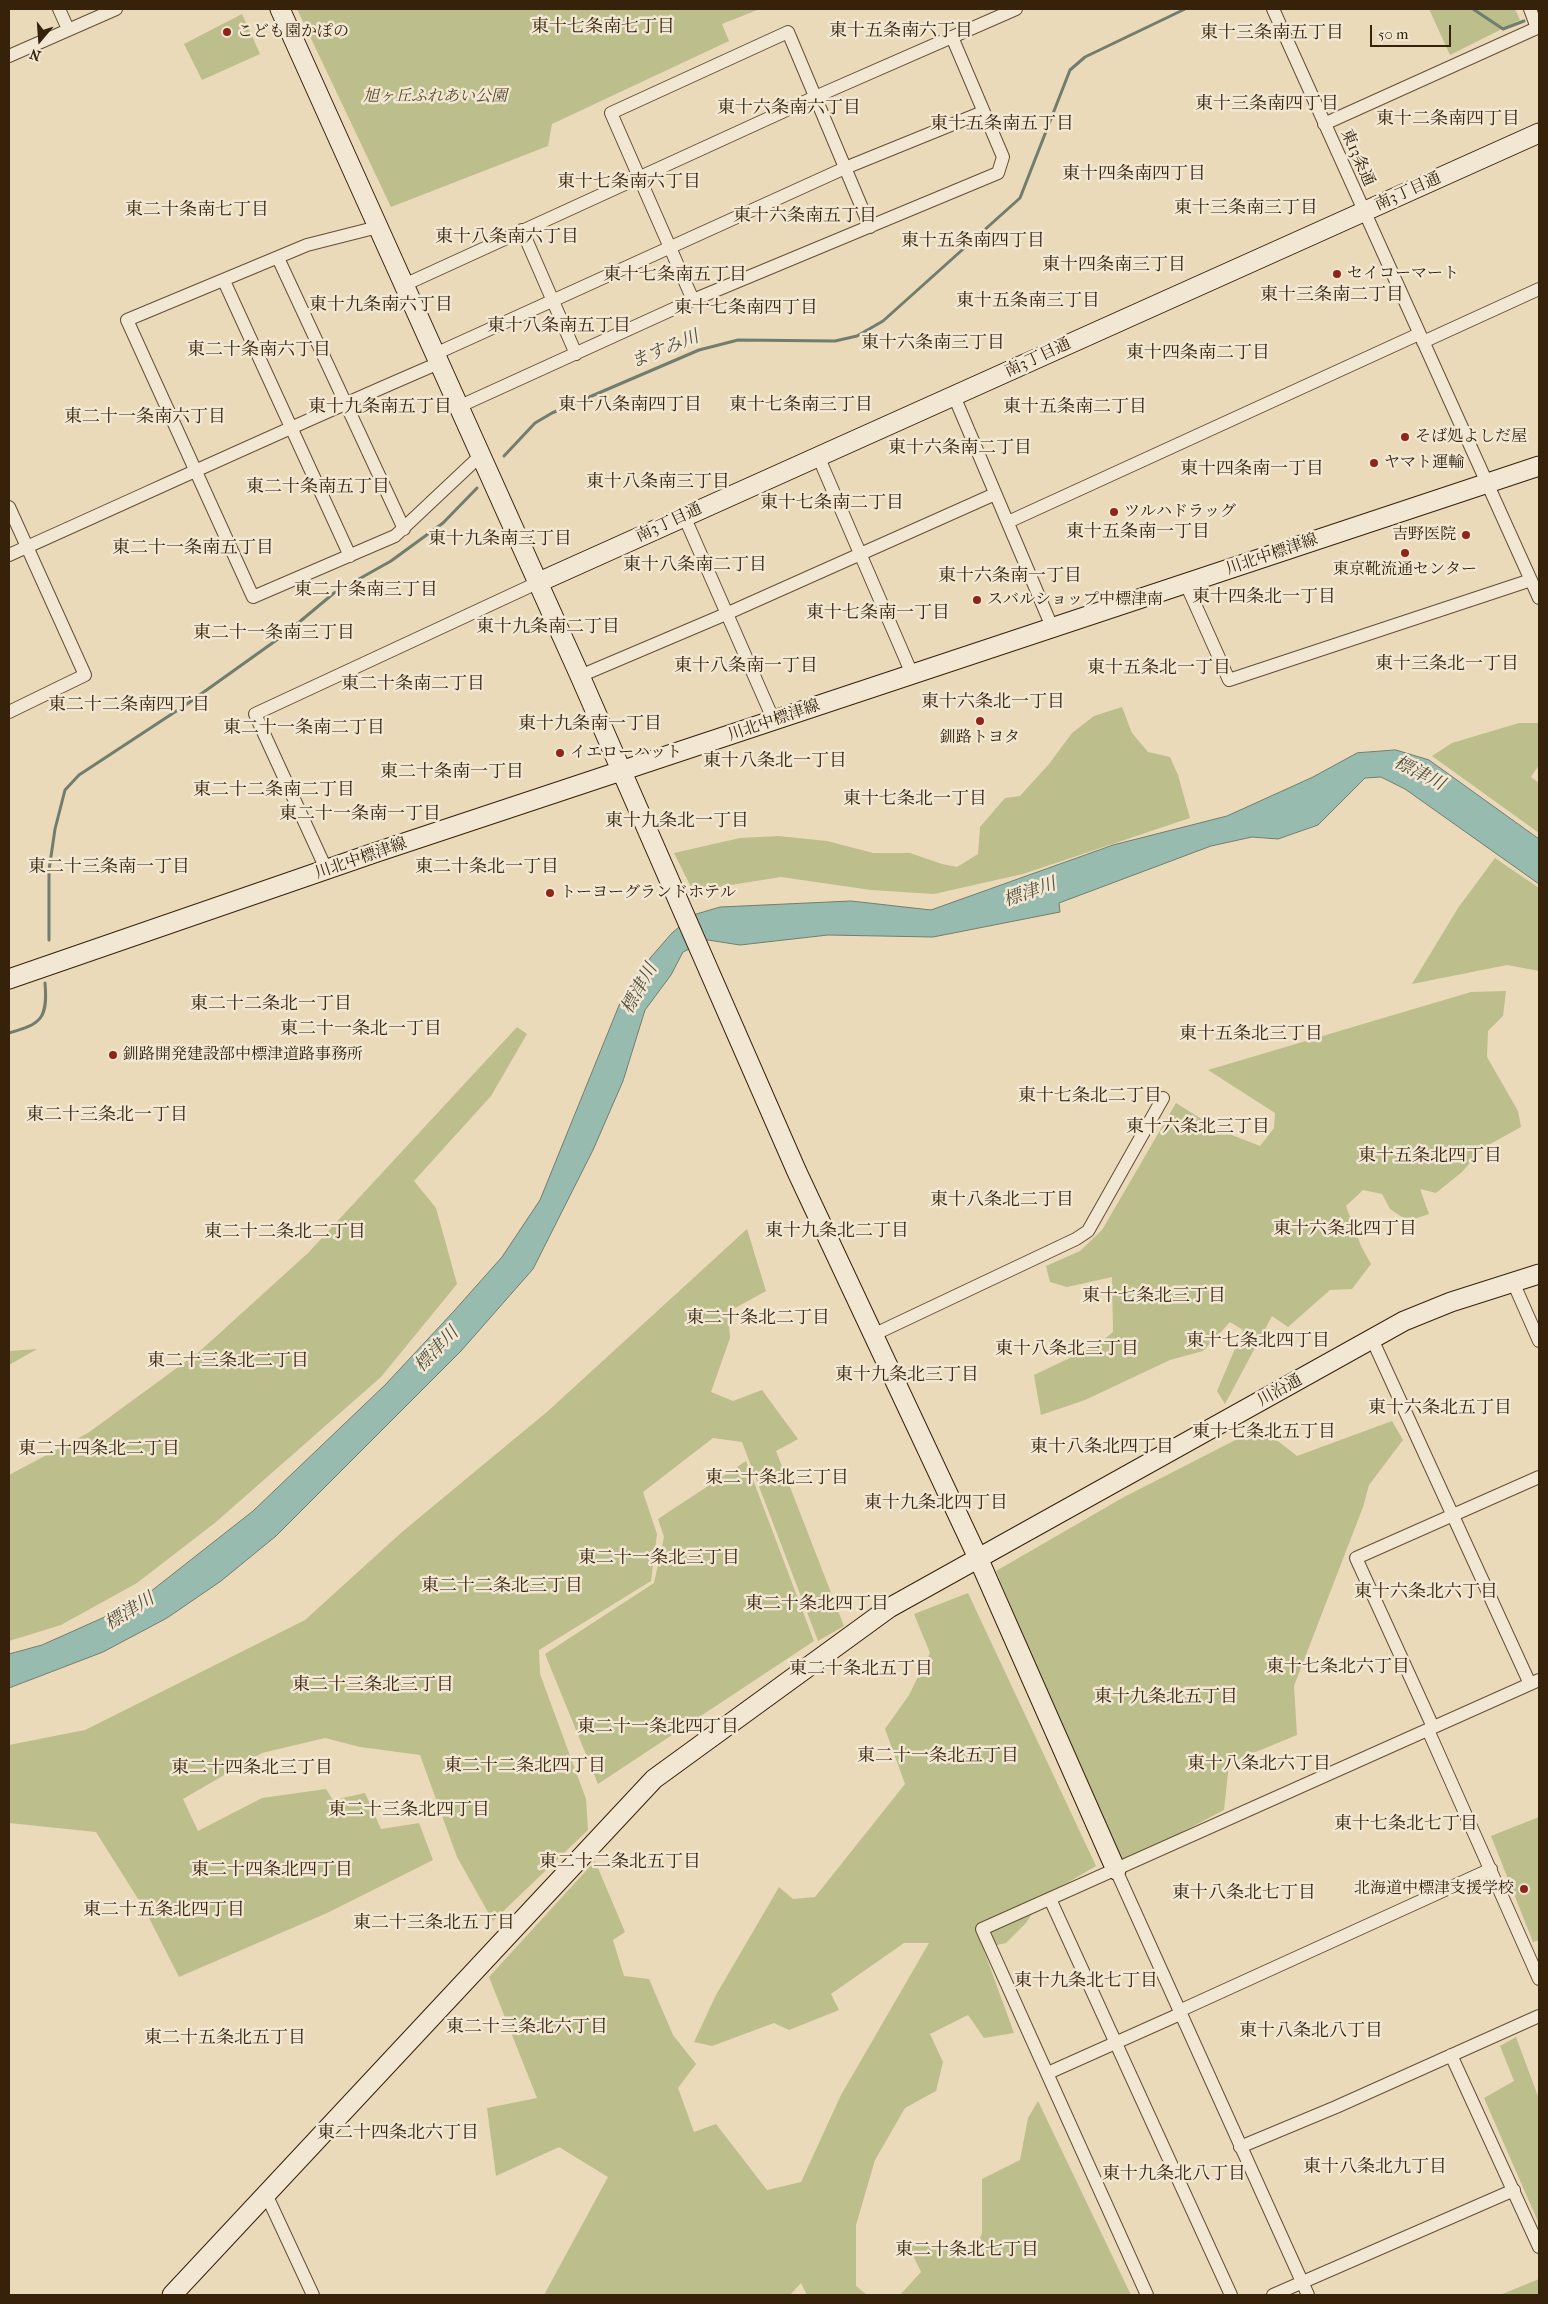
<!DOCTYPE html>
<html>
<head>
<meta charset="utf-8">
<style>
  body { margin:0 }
  #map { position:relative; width:1548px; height:2304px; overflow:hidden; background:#eadab9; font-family:"IM FELL French Canon",serif }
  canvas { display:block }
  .frame { position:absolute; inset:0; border:10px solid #36210b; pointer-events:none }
  .north { position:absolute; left:15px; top:15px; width:50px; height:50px; -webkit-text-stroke:4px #f1e7d2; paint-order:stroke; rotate:198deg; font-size:14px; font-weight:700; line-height:20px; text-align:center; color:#36210b }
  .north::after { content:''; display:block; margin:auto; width:18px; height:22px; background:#36210b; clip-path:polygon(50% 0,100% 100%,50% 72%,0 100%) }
  .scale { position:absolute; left:1370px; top:25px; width:81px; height:22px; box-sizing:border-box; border:2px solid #36210b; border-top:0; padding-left:6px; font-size:15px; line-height:18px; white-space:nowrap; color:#36210b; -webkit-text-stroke:4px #f1e7d2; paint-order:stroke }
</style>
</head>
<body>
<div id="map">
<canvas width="1548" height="2304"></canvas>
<div class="frame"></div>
<div class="north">N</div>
<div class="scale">50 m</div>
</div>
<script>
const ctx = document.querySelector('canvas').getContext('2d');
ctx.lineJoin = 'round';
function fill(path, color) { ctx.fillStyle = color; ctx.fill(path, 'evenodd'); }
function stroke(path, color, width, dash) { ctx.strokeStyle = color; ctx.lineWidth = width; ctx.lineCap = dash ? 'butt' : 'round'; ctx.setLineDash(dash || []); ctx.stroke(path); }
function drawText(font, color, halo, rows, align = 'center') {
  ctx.font = font + ' "IM FELL French Canon","Noto Serif JP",serif'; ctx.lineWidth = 5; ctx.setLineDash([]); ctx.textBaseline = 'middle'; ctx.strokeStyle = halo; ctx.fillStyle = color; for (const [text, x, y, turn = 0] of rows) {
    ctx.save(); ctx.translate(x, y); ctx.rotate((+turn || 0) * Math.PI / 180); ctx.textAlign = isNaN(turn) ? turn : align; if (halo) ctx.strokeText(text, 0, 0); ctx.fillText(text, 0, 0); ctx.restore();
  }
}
fill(new Path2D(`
  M297,9h463l-38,15 7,17 -177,83 -4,22 -157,61z
  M1429,9h86l5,11 -70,35z
  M242,14l18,40 -58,26 -18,-36z
  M1122,707l10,26 16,19 22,5 8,18 12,43 -167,56 -89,20 -63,-4 -90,-13 -88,14 -19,-38 66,-15 38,-2 49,5 46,12h37l32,11 15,3 21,-13 2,-27 25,-29 15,-2 29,-32 23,-31 22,-17z
  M1519,723h20v42l-8,12 8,6v50l-107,-77 20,-13z
  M1495,858l44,30v83l-32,-6 -95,19 46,-76z
  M1506,991l-3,25 -15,15 -1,26 31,54 3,16 -38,21 -21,24 -26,21 -16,-4 9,25 -21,7 -18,-12 -8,-15 -19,-4 -17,16 15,40 10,18 -19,25 -22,1 -42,37 -16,-11 -47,88 -8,-13 26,-61 -13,-8 -27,29 -33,9 -85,40 -44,15 -7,-40 63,-30 16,-13 -1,-55 -45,10 -17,-5 -4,-16 34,-15 22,-21 74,-127 43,27 41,16 14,-18 1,-15 -67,-43 263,-78z
  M517,1027l10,7 -36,62 -77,85 22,27 21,76 -76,93 -165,145 -79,61 -76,42 -52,16v-166l79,-42 112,-82 108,-98z
  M747,1229l19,62 -38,21 2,26 -19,54 22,9 29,-11 36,49 -22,12 68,175 -26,15 -76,-199 -29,-4 -70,54 14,42 -6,47 -112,69 1,24 46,125 2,31 -95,91 -36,-64 -37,-102 -60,-8 -35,-9 -63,15 -79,46 15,32 64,-33 64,-9 7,11 32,-7 16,36 38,-6 14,37 -106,53 -148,64 -34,-67 -49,-78 -87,-9v-78l76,-15 220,-110 97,-88 146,-121z
  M37,1349l-28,16v-14z
  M1392,1421l11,19 -34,45 -6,22 -69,179 3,49 -68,28 -5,47 -105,55 -123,-294 128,-74 131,-67 14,4 28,22z
  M746,1461l68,180 -216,143 -53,-130 109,-71 10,-46 -6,-18z
  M968,1593l128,273 -53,31 -17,26 -20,20 -23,5 31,85 -30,5 -16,-23 -38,19 13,28 -7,29 -31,17 -30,52 -19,65v61l11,9h-60l-6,-12 -11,12h-246l64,-118 -49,-30 -63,29 -9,-68 50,-10 -48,-121 106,-116 30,71 -12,8 11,36 25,3 24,56 23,29 -18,24 16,44 22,-8 51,66 34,-8 40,-87 88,-152h-25l-73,51 8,16 -50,20 -15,-7 -62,23 -18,-4 22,-47 63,-108 14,12 22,-2 90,-113 -20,-55 24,-34 21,-42 -16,-39z
  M1539,1817v123l-6,2 -42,-106z
  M1516,2037l23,62v125l-55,-126 30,-17 -14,-35z
  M1038,2101l93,194h-231l21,-23 -15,-31 30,3 36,15 10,-26v-54l38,-19 8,-42z
  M1539,2279v16h-39z`), '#bcbe8b');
const water = new Path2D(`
  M1396,750l33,10 110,79v45l-134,-95 -24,-12 -16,1 -47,47 -40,14 -26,-2 -41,9 -152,57 1,9 -127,25 -105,-2 -88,10 -32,-5 -25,12 -12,23 -26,35 -22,71 -30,69 -60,119 -72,82 -185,185 -55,45 -54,37 -64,34 -94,36v-34l33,-9 94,-42 117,-92 132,-126 69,-74 48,-54 38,-57 80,-197 31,-46 21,-24 21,-18 27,-8 131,-6 80,9 182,-65 114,-29 86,-39 44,-24z`);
fill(water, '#98bbb0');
stroke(water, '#717d6e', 1);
stroke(new Path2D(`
  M1473,9l30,20 21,-8
  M504,456l31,-33 17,-10 147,-63 39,-10 97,1 22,-5 26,-15 137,-123 50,-128 15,-13 100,-48
  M49,940v-70l6,-41 10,-39 14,-15 108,-71 98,-70 49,-41 57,-32 52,-38 34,-35
  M9,1033c32,-9 39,-14 36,-50`), '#717d6e', 3);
const street = new Path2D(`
  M59,9l9,20
  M1273,9l266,589
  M1530,9l7,19
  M9,56l107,-47
  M1324,124l215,-97
  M378,227l-71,18 -180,75 126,277 142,-61 85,-80
  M522,230l54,124
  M278,258l126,271
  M224,281l126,275
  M404,285l411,-188 201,-88
  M693,300l-82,-187 177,-81 82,195
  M1423,342l116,-53
  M435,354l410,-186 138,-56
  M954,396l98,231
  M458,407l235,-107 305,-127 5,-16 -51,-120
  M818,456l94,218
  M9,507l76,168 -76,37
  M684,516l90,205
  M1008,522l411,-188
  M9,555c143,-64 285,-130 430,-192
  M1186,584l43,96 302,-100
  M580,676l146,-62 269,-120
  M327,871l-72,-157 282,-131
  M1513,1282l26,59
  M875,1334l201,-95 12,-8 75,-133
  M1372,1339l158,345
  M1433,1727l-77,-169 183,-81
  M1428,1730l111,249
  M1116,1870l192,425
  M1050,1899l181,396
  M1179,2011l312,-142
  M1451,2055l88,192
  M1048,2073l132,-59
  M1240,2147l96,-40 203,-91
  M266,2194l47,101
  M1147,2295l-165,-366 557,-249
  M1273,2295l241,-105`);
const secondary = new Path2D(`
  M280,9l300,667 217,496 182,388 137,310
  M537,583l1002,-450
  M9,979l365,-126 1165,-387
  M172,2295l482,-516 235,-171 515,-287 47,-19 88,-28`);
stroke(street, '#634f36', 14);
stroke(secondary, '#36210b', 21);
stroke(street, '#f1e7d2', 12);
stroke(secondary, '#f1e7d2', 19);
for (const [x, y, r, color] of [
  [227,32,5,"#8f2418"],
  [1337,274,5,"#8f2418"],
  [1405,437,5,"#8f2418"],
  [1374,463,5,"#8f2418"],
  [1114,512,5,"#8f2418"],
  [1466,535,5,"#8f2418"],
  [1405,553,5,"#8f2418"],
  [977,600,5,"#8f2418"],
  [980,721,5,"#8f2418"],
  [560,753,5,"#8f2418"],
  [550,893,5,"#8f2418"],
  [113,1055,5,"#8f2418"],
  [1524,1889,5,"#8f2418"]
]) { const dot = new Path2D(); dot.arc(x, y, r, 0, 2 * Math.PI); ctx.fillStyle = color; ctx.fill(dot); stroke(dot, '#f1e7d2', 2); }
drawText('16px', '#36210b', '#f1e7d2', [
  ["こども園かぽの",237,32],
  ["セイコーマート",1347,274],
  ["そば処よしだ屋",1415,437],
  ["ヤマト運輸",1384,463],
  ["ツルハドラッグ",1124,512],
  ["吉野医院",1456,535,"right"],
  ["東京靴流通センター",1405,570,"center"],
  ["スバルショップ中標津南",987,600],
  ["釧路トヨタ",980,738,"center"],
  ["イエローハット",570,753],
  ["トーヨーグランドホテル",560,893],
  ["釧路開発建設部中標津道路事務所",123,1055],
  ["北海道中標津支援学校",1514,1889,"right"]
], 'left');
drawText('italic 16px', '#58482b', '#f1e7d2', [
  ["旭ヶ丘ふれあい公園",435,97]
]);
drawText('16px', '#36210b', '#f1e7d2', [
  ["東13条通",1357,158,66],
  ["南3丁目通",1408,192,-24],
  ["南3丁目通",1038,358,-25],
  ["南3丁目通",669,523,-25],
  ["川北中標津線",1272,555,-19],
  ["川北中標津線",774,721,-19],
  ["川北中標津線",361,859,-19],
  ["川沿通",1280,1391,-29]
]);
drawText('18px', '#36210b', '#f1e7d2', [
  ["東十七条南七丁目",603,28],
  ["東十五条南六丁目",901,32],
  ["東十三条南五丁目",1272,34],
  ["東十三条南四丁目",1267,105],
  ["東十六条南六丁目",789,109],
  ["東十二条南四丁目",1448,120],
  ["東十五条南五丁目",1002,125],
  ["東十四条南四丁目",1134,175],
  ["東十七条南六丁目",629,183],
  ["東十三条南三丁目",1246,209],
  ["東二十条南七丁目",197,211],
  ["東十六条南五丁目",805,217],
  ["東十八条南六丁目",507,238],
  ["東十五条南四丁目",973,242],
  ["東十四条南三丁目",1114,266],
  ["東十七条南五丁目",675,276],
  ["東十三条南二丁目",1332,296],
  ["東十五条南三丁目",1028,302],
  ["東十九条南六丁目",381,306],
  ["東十七条南四丁目",746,309],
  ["東十八条南五丁目",559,327],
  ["東十六条南三丁目",933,344],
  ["東二十条南六丁目",259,351],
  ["東十四条南二丁目",1198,354],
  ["東十八条南四丁目",630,406],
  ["東十七条南三丁目",801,406],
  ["東十九条南五丁目",380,408],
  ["東十五条南二丁目",1075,408],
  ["東二十一条南六丁目",145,418],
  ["東十六条南二丁目",960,449],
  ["東十四条南一丁目",1252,470],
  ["東十八条南三丁目",658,483],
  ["東二十条南五丁目",318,488],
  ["東十七条南二丁目",832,504],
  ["東十五条南一丁目",1138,533],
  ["東十九条南三丁目",500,540],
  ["東二十一条南五丁目",193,549],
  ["東十八条南二丁目",695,566],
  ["東十六条南一丁目",1010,577],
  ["東二十条南三丁目",366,591],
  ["東十四条北一丁目",1264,598],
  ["東十七条南一丁目",878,614],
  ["東十九条南二丁目",548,628],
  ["東二十一条南三丁目",274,634],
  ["東十三条北一丁目",1447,665],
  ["東十八条南一丁目",746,667],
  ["東十五条北一丁目",1159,669],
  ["東二十条南二丁目",413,685],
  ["東十六条北一丁目",993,703],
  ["東二十二条南四丁目",129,706],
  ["東十九条南一丁目",590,725],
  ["東二十一条南二丁目",304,729],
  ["東十八条北一丁目",775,762],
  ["東二十条南一丁目",452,773],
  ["東二十二条南二丁目",274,791],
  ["東十七条北一丁目",915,800],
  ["東二十一条南一丁目",360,815],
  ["東十九条北一丁目",677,822],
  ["東二十三条南一丁目",109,868],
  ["東二十条北一丁目",487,868],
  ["東二十二条北一丁目",271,1005],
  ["東二十一条北一丁目",361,1030],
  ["東十五条北三丁目",1251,1035],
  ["東十七条北二丁目",1090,1097],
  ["東二十三条北一丁目",107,1116],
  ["東十六条北三丁目",1198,1128],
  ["東十五条北四丁目",1430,1157],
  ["東十八条北二丁目",1002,1201],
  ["東十六条北四丁目",1345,1230],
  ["東十九条北二丁目",837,1232],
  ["東二十二条北二丁目",285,1233],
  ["東十七条北三丁目",1154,1297],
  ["東二十条北二丁目",758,1319],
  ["東十七条北四丁目",1258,1342],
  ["東十八条北三丁目",1067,1350],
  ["東二十三条北二丁目",228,1362],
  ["東十九条北三丁目",907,1376],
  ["東十六条北五丁目",1440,1409],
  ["東十七条北五丁目",1264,1433],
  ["東十八条北四丁目",1102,1448],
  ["東二十四条北二丁目",99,1450],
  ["東二十条北三丁目",777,1479],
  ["東十九条北四丁目",936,1504],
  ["東二十一条北三丁目",659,1559],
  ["東二十二条北三丁目",502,1587],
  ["東十六条北六丁目",1426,1593],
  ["東二十条北四丁目",817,1605],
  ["東十七条北六丁目",1338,1668],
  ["東二十条北五丁目",861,1670],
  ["東二十三条北三丁目",373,1686],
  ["東十九条北五丁目",1166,1698],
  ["東二十一条北四丁目",658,1728],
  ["東二十一条北五丁目",938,1757],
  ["東十八条北六丁目",1259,1765],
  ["東二十二条北四丁目",525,1767],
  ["東二十四条北三丁目",252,1769],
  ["東二十三条北四丁目",409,1811],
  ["東十七条北七丁目",1406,1825],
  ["東二十二条北五丁目",620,1863],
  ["東二十四条北四丁目",272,1871],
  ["東十八条北七丁目",1244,1894],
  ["東二十五条北四丁目",164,1911],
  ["東二十三条北五丁目",434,1924],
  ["東十九条北七丁目",1086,1982],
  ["東二十三条北六丁目",527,2028],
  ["東十八条北八丁目",1311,2032],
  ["東二十五条北五丁目",225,2039],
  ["東二十四条北六丁目",398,2134],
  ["東十八条北九丁目",1375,2168],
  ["東十九条北八丁目",1174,2175],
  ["東二十条北七丁目",967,2251]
]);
drawText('italic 18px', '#534f3d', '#f1e7d2', [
  ["ますみ川",665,350,-22],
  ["標津川",1419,774,27],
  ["標津川",1030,893,-19],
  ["標津川",640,989,-61],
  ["標津川",437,1350,-46],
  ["標津川",130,1612,-32]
]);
</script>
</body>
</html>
